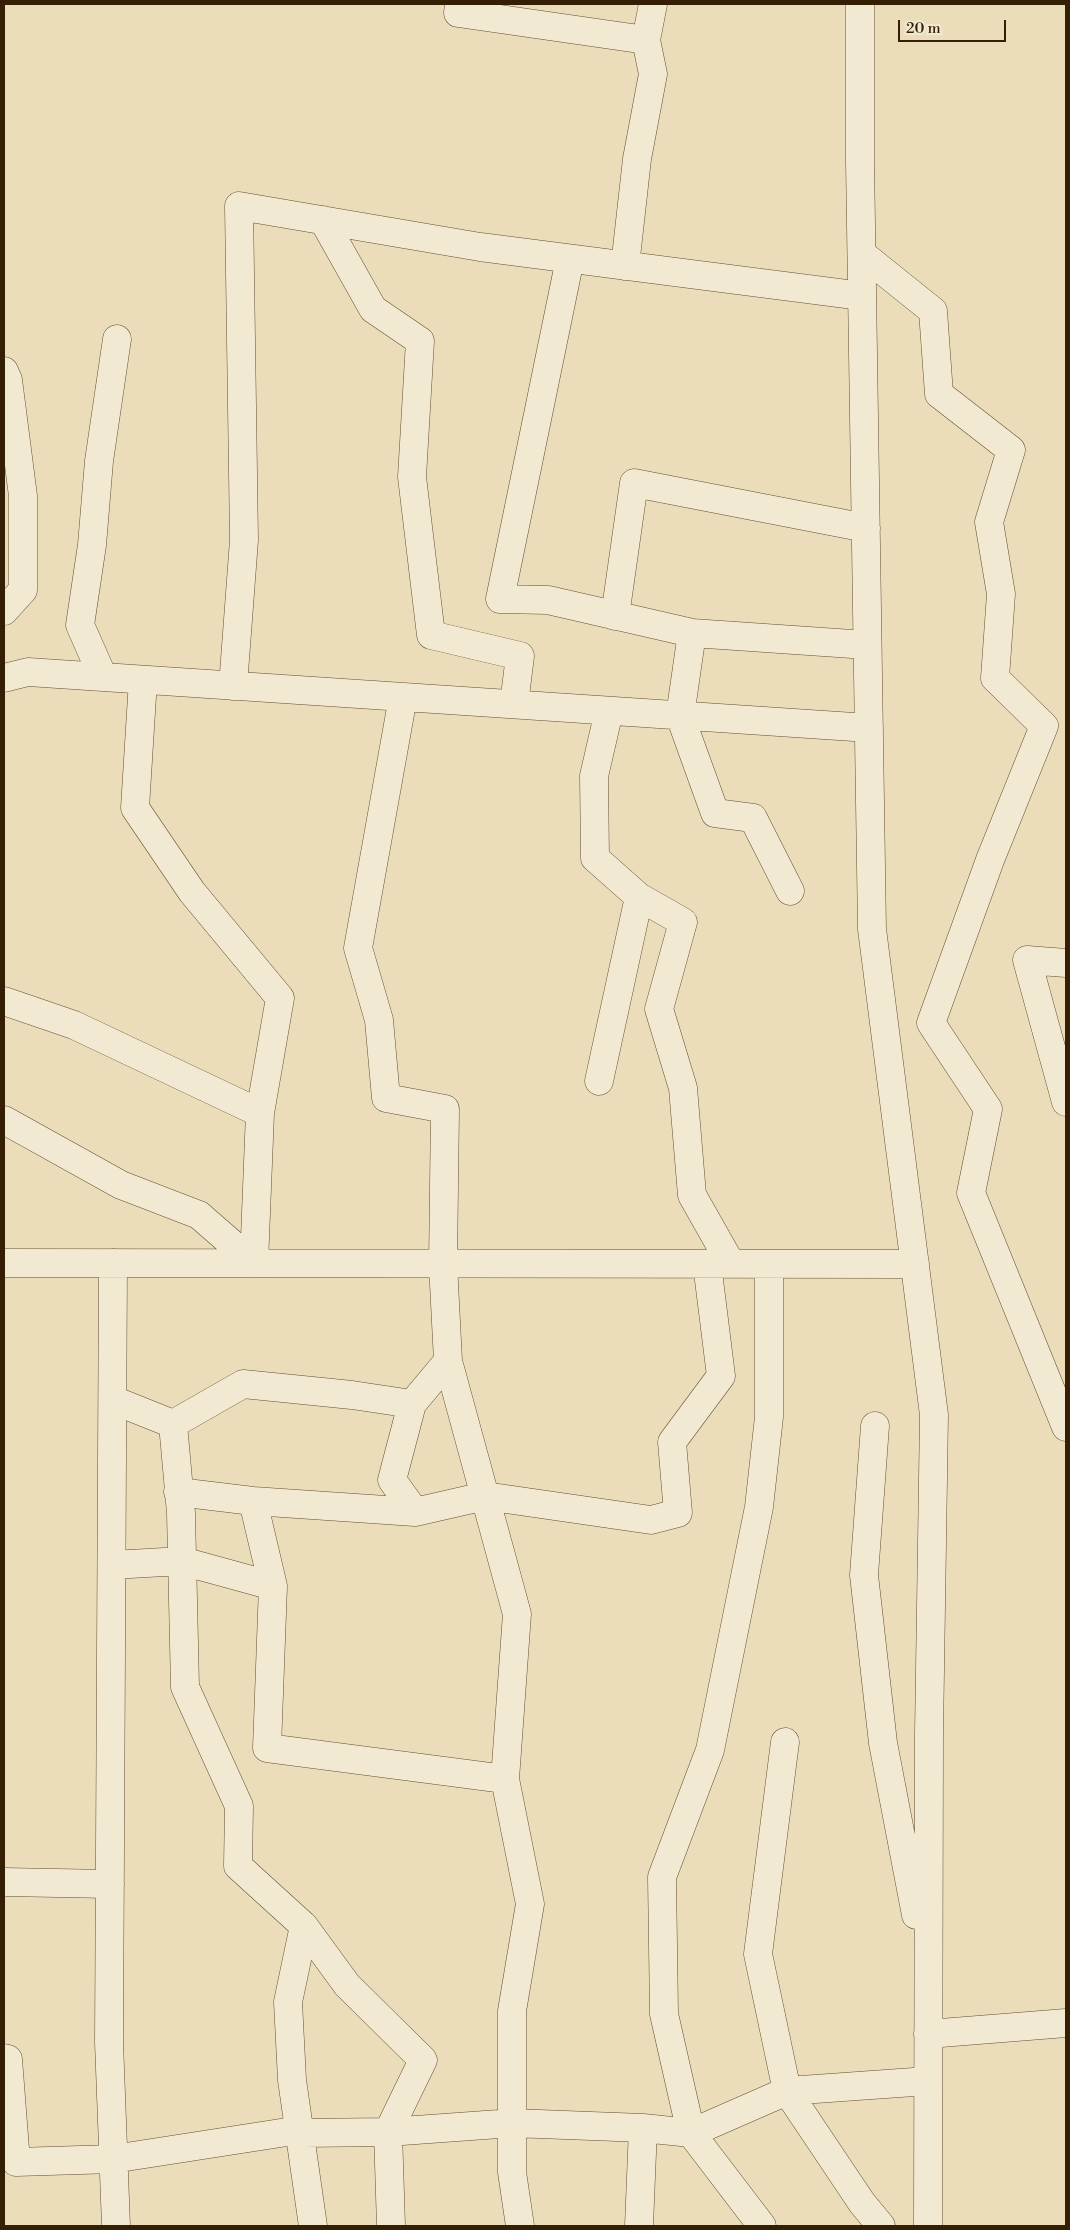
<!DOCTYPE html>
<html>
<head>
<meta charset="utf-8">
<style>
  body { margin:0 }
  #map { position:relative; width:1070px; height:2230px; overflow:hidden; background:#ebddba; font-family:"Libre Bodoni",serif }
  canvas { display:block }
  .frame { position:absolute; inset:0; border:5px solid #341f04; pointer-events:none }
  .scale { position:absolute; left:898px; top:20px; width:108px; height:22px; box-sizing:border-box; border:2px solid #341f04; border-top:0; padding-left:6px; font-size:15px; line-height:18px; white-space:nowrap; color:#341f04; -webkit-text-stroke:4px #f2e9d2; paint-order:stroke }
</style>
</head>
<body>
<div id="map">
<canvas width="1070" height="2230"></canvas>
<div class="frame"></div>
<div class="scale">20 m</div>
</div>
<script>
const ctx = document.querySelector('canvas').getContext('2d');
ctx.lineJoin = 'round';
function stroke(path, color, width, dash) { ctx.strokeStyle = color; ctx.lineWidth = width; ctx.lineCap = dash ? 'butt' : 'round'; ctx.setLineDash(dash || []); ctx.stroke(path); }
const minor = new Path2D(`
  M459,4l-1,9 188,27
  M860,4v157l12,768 62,486 -5,319 -1,492
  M323,220l50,89 47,32 -8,136 19,158 89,21 -6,48
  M862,254l71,57 6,83 72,56 -22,72 12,72 -6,84 49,48 -54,134 -59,163 57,86 -17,84 95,234
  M570,259l-70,340 48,1 144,33
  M625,266l12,-107 16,-85 -7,-34 7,-36
  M4,371l4,9 15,116v94l-19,21
  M615,616l19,-133 232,45
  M103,677l-23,-52 12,-80 7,-84 18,-122
  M4,678l24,-6 841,56
  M143,680l-8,128 57,84 88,106 -20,115
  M233,686l11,-146 -5,-334 241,41 382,49
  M403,697l-45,251 21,72 7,78 59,11 -2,155 5,97 69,253 -12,165 25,125 -18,107v161l8,54
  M609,711l-15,65 1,82 44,39 44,25 -24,87 24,79 9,107 39,69
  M790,891l-37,-73 -38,-5 -35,-97 12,-83 175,12
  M1066,963l-39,-3 39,142
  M4,1001l70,24 186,88 -6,150
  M599,1081l40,-184
  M4,1120l117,65 78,30 55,48
  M4,1263l911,1
  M113,1263l-4,779 7,184
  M448,1361l-36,43 -20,76 23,32 70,-16 166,24 27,-7 -6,-71 49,-66 -14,-112
  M113,1400l60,24 8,89 4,174 54,119 -1,60 66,60 43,59 76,75 -35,72 3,94
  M173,1424l70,-40 109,11 60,9
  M875,1426l-11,149 19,168 33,172
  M178,1492l75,9 20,85 -6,162 238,31
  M253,1501l162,11
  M112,1565l70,-4 91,25
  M785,1742l-27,212 29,137 75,112 19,23
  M4,1882l106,2
  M304,1926l-16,76 4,78 21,146
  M928,2034l138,-11
  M4,2058l4,1 8,103 97,-3 187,-29 2,3 86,-1 125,-9 130,5 48,5 96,-42 141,-10
  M639,2226l4,-98
  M762,2226l-71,-93 -27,-119 -2,-137 48,-127 49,-243 10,-90v-153`);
stroke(minor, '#624e32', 29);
stroke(minor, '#f2e9d2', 28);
</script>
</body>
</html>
